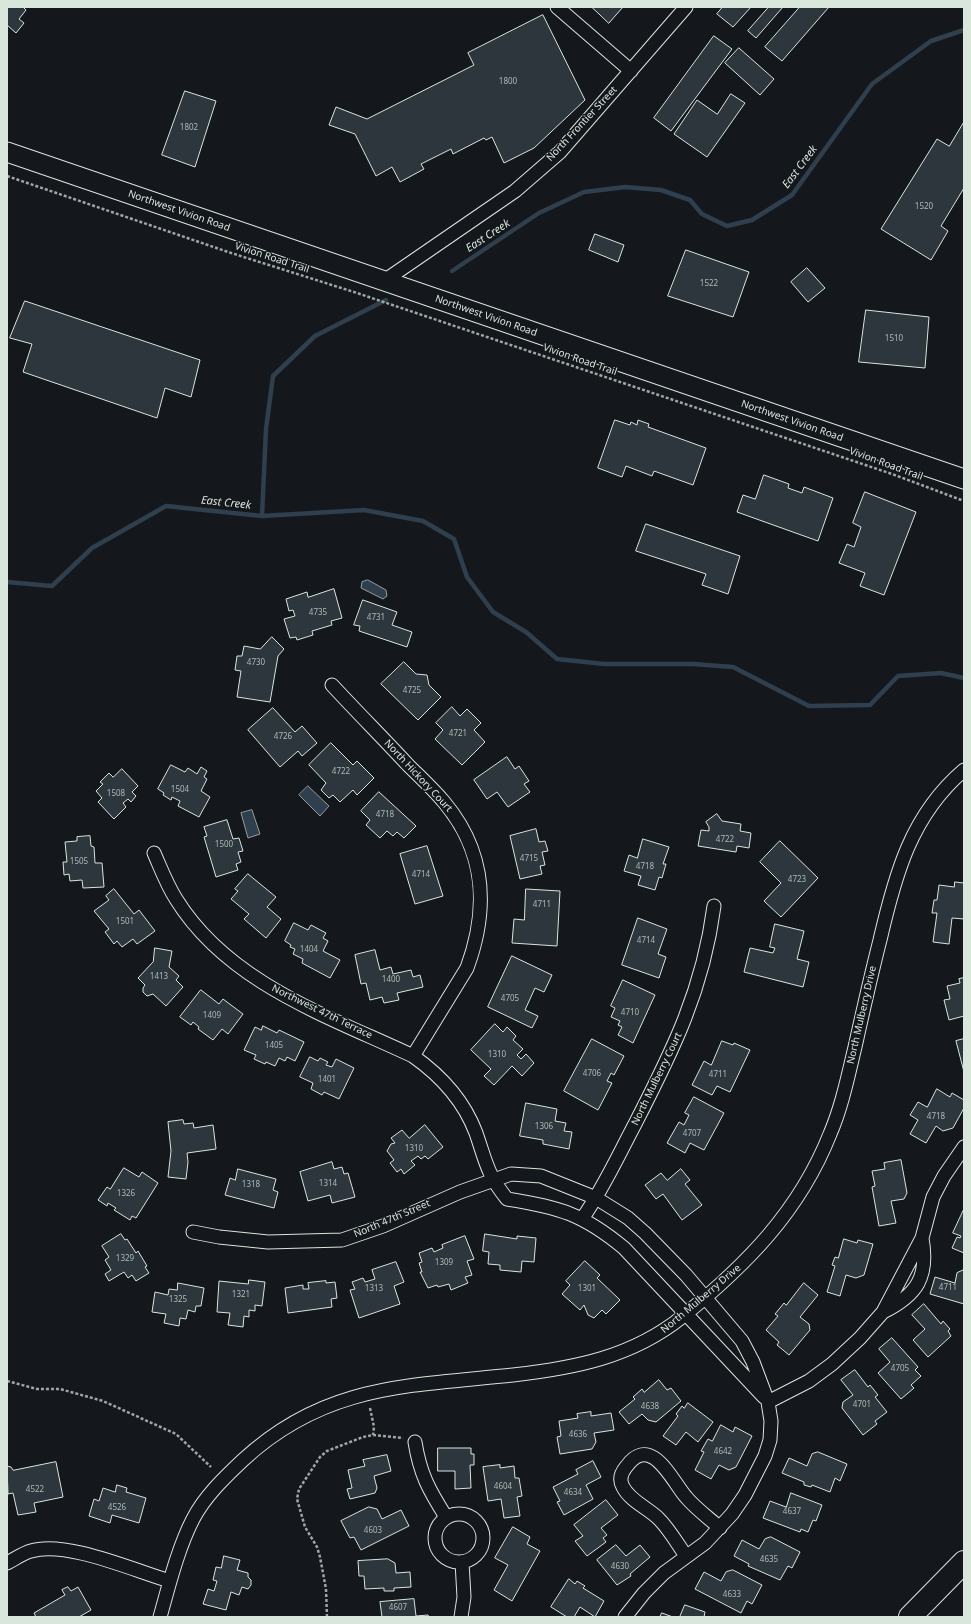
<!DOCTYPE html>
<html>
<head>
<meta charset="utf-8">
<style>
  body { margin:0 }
  #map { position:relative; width:971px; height:1624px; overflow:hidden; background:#14181c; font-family:"Noto Sans",sans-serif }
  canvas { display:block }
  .frame { position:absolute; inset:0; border:8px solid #d8e6dc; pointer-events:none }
</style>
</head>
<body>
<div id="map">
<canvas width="971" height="1624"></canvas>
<div class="frame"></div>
</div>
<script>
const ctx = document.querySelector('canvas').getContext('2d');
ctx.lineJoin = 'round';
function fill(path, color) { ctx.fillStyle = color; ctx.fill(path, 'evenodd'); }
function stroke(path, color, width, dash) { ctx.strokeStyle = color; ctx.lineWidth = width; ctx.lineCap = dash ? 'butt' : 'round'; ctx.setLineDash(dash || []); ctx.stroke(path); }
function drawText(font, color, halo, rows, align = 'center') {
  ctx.font = font + ' "Noto Sans",sans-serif'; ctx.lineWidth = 3; ctx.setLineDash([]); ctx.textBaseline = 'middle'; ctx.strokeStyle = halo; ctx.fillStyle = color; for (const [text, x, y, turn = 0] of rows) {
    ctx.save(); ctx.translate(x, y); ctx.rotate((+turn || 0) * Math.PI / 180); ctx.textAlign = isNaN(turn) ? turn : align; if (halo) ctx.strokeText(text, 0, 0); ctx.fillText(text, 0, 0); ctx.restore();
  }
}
const water = new Path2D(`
  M368,580l18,10 1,6 -4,3 -22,-11 1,-6z
  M308,786l21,20 -9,10 -21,-21z
  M252,810l8,24 -12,4 -7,-25z`);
fill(water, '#2f3f4d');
stroke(water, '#939e99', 1);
stroke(new Path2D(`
  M452,271l87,-58 45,-21 41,-5 36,3 29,10 12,14 25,12 25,-6 40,-25 80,-111 59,-43 33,-11
  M262,516l102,-6 59,11 31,18 13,38 26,35 33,20 31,27 47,5h89l40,3 76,39 61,-1 28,-29 43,-3 23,5
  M7,582l45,4 40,-38 74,-42 96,10 4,-87 7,-53 42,-40 71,-36`), '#2f3f4d', 4.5);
const building = new Path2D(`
  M7,7h16l3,3 -7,9 5,4 -8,10 -9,-8z
  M592,7h31l-14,16z
  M723,7h28l-18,20 -16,-13z
  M769,7h14l-27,31 -8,-7z
  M800,7h29l-47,54 -17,-14z
  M543,15l42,85 -51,48 -30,15 -12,-26 -6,3 -2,-2 -31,16 -2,-5 -30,15 3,5 -24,13 -8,-15 -16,9 -21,-42 -26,-9 7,-18 31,12 107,-54 -6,-12z
  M714,36l18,13 -61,82 -17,-13z
  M739,48l35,31 -14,16 -35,-32z
  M185,91l31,10 -21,66 -33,-12z
  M731,94l14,9 -38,54 -33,-23 23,-34 20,14z
  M964,122v66l-23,38 7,5 -17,29 -50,-31 56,-90 12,7z
  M595,234l29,11 -6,17 -29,-12z
  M686,250l63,22 -16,45 -65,-21z
  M807,268l18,20 -17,14 -17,-20z
  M25,301l175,59 -9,37 -26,-9 -8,30 -134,-46 9,-28 -22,-6z
  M866,310l63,7 -4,51 -66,-6z
  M615,420l15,5 1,-3 6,3 1,-5 11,4 -1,3 58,21 -13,37 -39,-14 -2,5 -26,-10 -4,11 -24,-9z
  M764,475l25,9 -1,4 14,5 2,-6 29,11 -15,43 -81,-29 6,-17 12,4z
  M865,492l51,20 -32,83 -24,-9 5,-13 -26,-10 8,-19 7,3 7,-20 -8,-4z
  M646,524l94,32 -12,38 -26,-9 4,-11 -70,-23z
  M334,589l8,29 -11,3 1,4 -20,6 1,4 -16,5 -1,-3 -6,1 -6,-19 11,-3 -2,-6 -4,1 -3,-12 21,-7 1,5z
  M363,600l34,12 -5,13 20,7 -5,15 -48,-16 1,-5 -6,-1z
  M272,637l12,12 -6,7 -8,46 -33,-5 4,-26 -6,-1 2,-14h5l2,-10 16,3z
  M404,662l12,12 11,1 2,10 12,12 -23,23 -37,-36z
  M452,707l8,9 7,-7 14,14 -7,7 11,12 -23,23 -27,-26 8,-9 -7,-7z
  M273,708l22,24 7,-6 15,17 -15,13 -4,-5 -18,16 -32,-37z
  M331,743l22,22 4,-4 17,17 -17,17 -4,-5 -13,12 -7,-7 -4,3 -8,-8 5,-7 -17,-18z
  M507,757l8,12 4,-3 10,15 -5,3 6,8 -22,15 -11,-15 -10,7 -13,-19z
  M171,765l14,7 3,-4 9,6 4,-7 6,4 -3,6 3,2 -6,12 9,6 -11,20 -21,-11 2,-5 -8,-4 -1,3 -8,-5 1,-2 -6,-4z
  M122,769l16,17 -6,6 4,4 -5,6 -3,-3 -5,4 3,4 -12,12 -16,-17 4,-4 -6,-7 7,-7 -3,-2 9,-9 4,4z
  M379,792l37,34 -12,12 -7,-6 -4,4 -6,-5 -7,7 -14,-13 4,-5 -9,-9z
  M717,814l5,7 19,3 -1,7 11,2 -2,15 -12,-2 -1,6 -38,-6 3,-16 8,1v-4l-3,-5z
  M227,820l6,19 6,-1 4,13 -5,1 3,10 -5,2 2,6 -22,7 -12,-40 3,-1 -3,-9z
  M536,829l3,13 6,-1 3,10 -6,1 3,13 -5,1 2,8 -22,5 -10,-43z
  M90,836l1,10 3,1 1,16h7l2,24 -21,1 -1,-8 -12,1 -1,-7 -5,1 -1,-13h4l-2,-20 12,-1v-4z
  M643,839l26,8 -6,17h3l-4,14 -3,-1 -4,13 -17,-5 3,-9 -17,-5 5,-16 8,3z
  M780,841l38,37 -37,39 -17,-16 17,-18 -21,-21z
  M427,846l16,50 -28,8 -15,-50z
  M248,874l28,23 -9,10 14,12 -15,19 -22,-19 5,-5 -18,-15 7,-8 -3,-2z
  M955,882l9,1v36l-12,-1 -3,26 -16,-2 4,-29h-5l2,-13h3l2,-15 15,2z
  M114,889l20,25 5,-4 16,21 -18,13 -4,-5 -11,8 -5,-6 -3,3 -9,-12 4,-3 -15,-18 15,-11 -3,-4z
  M526,889l34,2 -3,55 -45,-3 2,-24 10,1z
  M638,918l29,11 -9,25 8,3 -7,21 -37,-13z
  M294,923l14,7 3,-5 15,8 -3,5 5,3 -5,10 17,9 -10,18 -28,-15 1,-4 -10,-5 2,-5 -5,-2 1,-2 -6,-4z
  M775,924l29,7 -7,28 12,3 -6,25 -59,-15 6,-24 23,5 2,-5 -5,-1z
  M155,948l17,3 -3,16 10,9 -3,4 7,7 -17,19 -13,-12 -6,2 -4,-4v-4l2,-3 -7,-7 15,-16z
  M375,950l5,20 11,-3 2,7 18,-4 2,7 7,-2 3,12 -26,6 2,7 -15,3 -2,-6 -12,3 -4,-17 -5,1 -6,-29z
  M512,956l40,19 -8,17 -9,-4 -10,22 13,6 -6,12 -44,-21z
  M964,978v38l-15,4 -5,-20 6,-1 -3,-13 13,-3 -1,-4z
  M623,980l32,15 -22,48 -15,-8 4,-8 -4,-2 2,-4 -9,-4 4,-9 -4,-2z
  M201,990l18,14 4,-5 20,15 -15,20 -6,-5 -9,11 -15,-11 1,-2 -6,-5 -2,3 -11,-8z
  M495,1024l8,8 4,-5 9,9 -3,4 10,9 -6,6 4,4 5,-5 8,9 -12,13 -10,-10 -18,19 -10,-9 7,-7 -20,-19z
  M263,1026l14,7 2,-3 25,12 -9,19 -8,-4 -2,4 -6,-3 -4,8 -9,-4 -1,2 -11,-5 2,-4 -12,-5 11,-23 6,3z
  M592,1039l32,17 -10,19 -3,-2 -4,8 5,2 -14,27 -34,-19z
  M964,1039v33l-8,-31z
  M722,1041l11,4 1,-2 16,7 -20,42 -13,-6 -5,9 -20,-10 12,-24 7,4z
  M310,1057l8,4 2,-3 8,4 -2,3 6,2 4,-8 18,9 -15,31 -15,-7 -2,3 -11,-6 2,-6 -13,-6z
  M937,1089l13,8 2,-4 12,7v8l-11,20 -10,3 -7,-5 -10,17 -16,-9 8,-14 -8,-5 8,-13 9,5z
  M694,1097l30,16 -20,37 -14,-7 -5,10 -18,-10 12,-21 5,3 5,-10 -4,-2z
  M526,1103l31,6 -2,12 11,2 -2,8 8,1 -3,17 -26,-5v-4l-23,-4z
  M183,1120l1,4 9,-1 1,5 19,-3 3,24 -29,4 1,9 -2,17 -18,-2 3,-26 -3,-29z
  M425,1125l18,22 -15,12 -3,-3 -4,3 -3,-3 -7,5 4,4 -11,9 -3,-5 -4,3 -7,-9 4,-3 -7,-9 4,-7 4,-1 -4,-5 11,-8 7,8z
  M901,1160l6,33 -3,6 -13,2 5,22 -17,3 -7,-39 3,-1 -3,-15 13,-2 -1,-6z
  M332,1162l2,7 8,-2 2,7 4,-1 7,24 -23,6 -2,-8 -22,6 -8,-29z
  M124,1168l15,9 3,-5 16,11 -22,35 -4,-2 -2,4 -16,-10 2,-2 -8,-5 -1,3 -9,-6 9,-13 3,2z
  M238,1169l38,10 -3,11 5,2 -4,16 -49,-13 5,-17 5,2z
  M681,1169l9,11 -5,4 17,21 -20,15 -19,-26 -7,5 -11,-14 16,-12 6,7z
  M964,1209v44l-12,-5 5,-11 3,1 1,-2 -8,-3z
  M121,1234l4,6 2,-1 9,14 2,-2 9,15 -2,1 4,6 -13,8 -4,-6 -4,3 -4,-6 -15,9 -4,-7 6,-4 -6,-10 4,-3 -7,-11z
  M485,1234l32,5v-3l19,2 -2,24 -12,-1 -1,11 -21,-2v-5l-12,-1 1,-12 -6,-1z
  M465,1236l9,23 -7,2 5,14 -7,2 3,6 -17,7 -2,-6 -11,3 -1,-2 -9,3 -8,-16h2l-3,-9 3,-1 -3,-9 13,-5 2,4 9,-4 -1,-3z
  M844,1239l13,4 1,-3 15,4 -9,31 -8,3 -10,-3 -6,21 -13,-4 8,-26 -3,-1 3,-8 3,1z
  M585,1261l15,14 -3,3 23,22 -14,14 -4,-4 -8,8 -6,-3 -4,-10 -4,5 -18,-16 8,-9 -4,-4z
  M396,1262l8,20 -10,4 6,18 -41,14 -9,-28 5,-1 -3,-7 11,-4 2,4 10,-3 -3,-9z
  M964,1270v34l-34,-10 5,-17 20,6 2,-10z
  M249,1280l16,2 -3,24 -7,-1v6l-6,-1v7l-5,-1 -1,11 -15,-2 2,-12 -13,-1 2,-31 29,3z
  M326,1281v2l9,-1 2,16 -6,1 1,8 -44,6 -3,-25 18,-3v4h6l-1,-6z
  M178,1283l26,5 -3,18h-5l-1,6 -7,-2 -2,9 -6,-1 -1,8 -15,-3 2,-9 -14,-2 3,-20 13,3 1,-6 8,1z
  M804,1283l14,12 -18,22 9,7 1,6 -21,25 -12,-10 2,-3 -13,-12 12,-14 -3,-2 9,-11 2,2z
  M924,1304l17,20 2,-3 7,8 -2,2 3,5 -23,21 -15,-17 12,-11 -13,-14z
  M892,1338l26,29 -3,3 6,6 -10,9 3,3 -13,11 -23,-26 12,-11 -11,-13z
  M855,1370l13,17 2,-2 8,10 -3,2 12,15 -12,9 2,3 -14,11 -21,-27 1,-6 10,-7 -12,-15z
  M659,1380l8,10 4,-2 10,13 -25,21 -8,-2 -6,-6 -13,10 -10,-12 16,-13 -2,-2 9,-8 2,3z
  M688,1403l25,19 -15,20 -12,-10 -10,13 -13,-9 15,-20 -2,-2 6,-8 2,2z
  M591,1412v4l20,-3 3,17 -20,3 2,9 -4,7 -32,5 -3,-17 4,-1 -2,-15 19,-3 -1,-4z
  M721,1425l12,7 2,-5 17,9 -16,31 -7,3 -10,-5 -8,14 -16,-9 9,-18 -3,-1 7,-12 4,2z
  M438,1448h33v6h3v11h-4l1,23 -16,1v-18h-17z
  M818,1452l29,12 -7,17 -5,-3 -5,14 -18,-7 -1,2 -7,-2v-3l-22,-9 7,-15 18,8 5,-12z
  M387,1455l4,16 -17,5 3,12 -2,5 -25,6 -3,-10 5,-1 -4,-18 17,-4 -2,-6z
  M593,1461l8,16 -15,8 7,14 -29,16 -7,-13 3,-1 -7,-14 25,-13 -2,-4z
  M56,1462l7,35 -29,6 2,9 -18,3 -5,-22 -5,1 -1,-28 4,1 2,3z
  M500,1465v3l14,-2 1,12h4l3,18 -5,1 3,19 -16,2 -3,-19 -13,2 -5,-34z
  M117,1485l10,3 -1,4 20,6 -7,25 -27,-8 -2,8 -21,-7 5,-17 5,2 4,-13 12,4z
  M791,1493l31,12 -6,16 -3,-1 -5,12 -7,-3 -1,3 -37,-14 7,-17 16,6z
  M606,1500l12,15 -17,13 6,7 -4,3 3,4 -19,14 -12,-15 8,-5 -9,-11z
  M369,1507l8,2 5,10 19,-9 8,16 -48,24 -7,-13 -4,1 -9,-17z
  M513,1527l17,10 -3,7 13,7 -28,50 -18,-11 14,-25 -13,-7z
  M771,1537l29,15 -8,16 -4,-2 -8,14 -32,-14 1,-2 -15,-8 8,-16 17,9 6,-10z
  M616,1545l10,11 14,-11 10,12 -20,17 1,2 -14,9 -20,-25z
  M224,1556l16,4 -3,10 11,3v4l3,3v5l-3,4 -6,-2 -3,8 -8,-3 -5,18 -23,-6 5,-15 6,2 3,-10 -4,-1 3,-13 5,1z
  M388,1559l7,4 1,10 14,-1 1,15 -17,1v3h-10v-3l-19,1 -1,-13h-5l-1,-15z
  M733,1570l29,15 -10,19 -5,-3 -6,12 -46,-24 9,-17 17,9 5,-9z
  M569,1579l6,5 2,-3 8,5 -2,2 21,13 -9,16 -15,-10 -6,10h-7l-16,-10z
  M68,1587l3,4 7,-4 13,23 -12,7h-43l-2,-4 31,-18 -3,-5z
  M414,1599l2,17 12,-1 1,2h-47l-2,-15z
  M685,1605l20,7 -1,5h-24z
  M662,1613l11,4h-13z`);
fill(building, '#2c363c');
stroke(building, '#d8e6dc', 1);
const street = new Path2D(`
  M557,7l74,64
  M384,281l131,-90 45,-39 126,-145
  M332,685c25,27 51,53 76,80 12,12 25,24 36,37 42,50 45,106 23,166l-54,88
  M154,853c7,16 13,32 22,46 52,84 152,117 237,157 27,19 51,45 63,77 10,29 11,41 31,66 52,8 76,15 117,49l140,149
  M582,1219c21,-30 36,-63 53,-95 38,-74 68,-134 79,-218
  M193,1232l26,5 49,5 74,-2 41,-14 77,-34 51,-18 30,2 55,22 32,20 17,15 41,42 56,66 11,21 15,40 3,19 -1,19 -5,16 -20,39 -13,19 -27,29 -41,30 -20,20 -19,24
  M883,1312c34,-17 46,-35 39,-74
  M768,1402l41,-21 23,-17 28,-26 23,-26 39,-74 11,-41 11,-21 20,-29
  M415,1442c5,32 14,48 31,75
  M435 1538a24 24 0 1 1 48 0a24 24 0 1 1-48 0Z
  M686,1556c-9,-13 -17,-27 -27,-37 -11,-11 -29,-18 -36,-32 -4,-7 -2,-14 3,-20 25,-35 46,14 60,30 10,12 23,21 34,31
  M7,1563c8,-4 16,-10 24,-12 35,-11 104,20 139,30
  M160,1617c9,-32 18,-69 33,-98 12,-23 31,-41 50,-59 82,-76 166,-74 270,-85 62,-7 119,-18 169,-58 64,-52 117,-105 148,-183 12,-28 18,-58 25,-87 8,-36 16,-72 25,-107 15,-65 31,-125 84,-170
  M461,1617l3,-20 -2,-35`);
const secondary = new Path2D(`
  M7,152l957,327`);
const highway = new Path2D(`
  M910,1617l54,-55`);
stroke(street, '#d8e6dc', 15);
stroke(secondary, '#d8e6dc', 21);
stroke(highway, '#d8e6dc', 24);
stroke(new Path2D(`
  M7,176l221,76 129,41 535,181 72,27
  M7,1381l30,8h23l43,12 73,33 35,33
  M370,1408l4,19 -1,8
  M327,1617l-1,-28 -6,-32 -3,-10 -12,-20 -8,-28 2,-10 21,-32 7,-6 36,-14 10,-2 30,3`), '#9da8a2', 2.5, [3, 2]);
stroke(street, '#14181c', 13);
stroke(secondary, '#14181c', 19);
stroke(highway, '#14181c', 22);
drawText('8px', '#adbab4', null, [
  ["1800",508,82],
  ["1802",189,128],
  ["1520",924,207],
  ["1522",709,284],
  ["1510",894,339],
  ["4735",318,613],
  ["4731",376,618],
  ["4730",256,663],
  ["4725",412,691],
  ["4721",458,734],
  ["4726",283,737],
  ["4722",341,772],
  ["1504",180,790],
  ["1508",116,794],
  ["4718",385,815],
  ["4722",725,840],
  ["1500",224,845],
  ["4715",529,859],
  ["1505",79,862],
  ["4718",645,867],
  ["4714",421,875],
  ["4723",797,880],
  ["4711",542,905],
  ["1501",125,922],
  ["4714",646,941],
  ["1404",309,950],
  ["1413",159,977],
  ["1400",391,980],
  ["4705",510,999],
  ["4710",630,1013],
  ["1409",212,1016],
  ["1405",274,1046],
  ["1310",497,1055],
  ["4706",592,1074],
  ["4711",718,1075],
  ["1401",327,1080],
  ["4718",936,1117],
  ["1306",544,1127],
  ["4707",692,1134],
  ["1310",414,1149],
  ["1314",328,1184],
  ["1318",251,1185],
  ["1326",126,1194],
  ["1329",125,1259],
  ["1309",444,1263],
  ["4711",948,1288],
  ["1313",374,1289],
  ["1301",587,1289],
  ["1321",241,1295],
  ["1325",178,1300],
  ["4705",900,1369],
  ["4701",862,1405],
  ["4638",650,1407],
  ["4636",578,1435],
  ["4642",723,1452],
  ["4604",503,1487],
  ["4522",35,1490],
  ["4634",573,1493],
  ["4526",117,1508],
  ["4637",792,1512],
  ["4603",373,1531],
  ["4635",769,1560],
  ["4630",620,1567],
  ["4633",732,1595],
  ["4607",398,1608]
]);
drawText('10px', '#d8e6dc', '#14181c', [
  ["North Frontier Street",582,124,-47],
  ["Northwest Vivion Road",179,211,19],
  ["Vivion Road Trail",272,258,18],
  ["Northwest Vivion Road",486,316,19],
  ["Vivion Road Trail",580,360,19],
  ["Northwest Vivion Road",792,421,19],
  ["Vivion Road Trail",886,464,20],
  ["North Hickory Court",418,776,47],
  ["Northwest 47th Terrace",322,1012,26],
  ["North Mulberry Drive",862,1015,-77],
  ["North Mulberry Court",657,1079,-64],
  ["North 47th Street",392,1219,-23],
  ["North Mulberry Drive",701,1299,-40]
]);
drawText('italic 11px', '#d8e6dc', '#14181c', [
  ["East Creek",800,167,-53],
  ["East Creek",488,236,-33],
  ["East Creek",226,503,6]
]);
</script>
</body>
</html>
